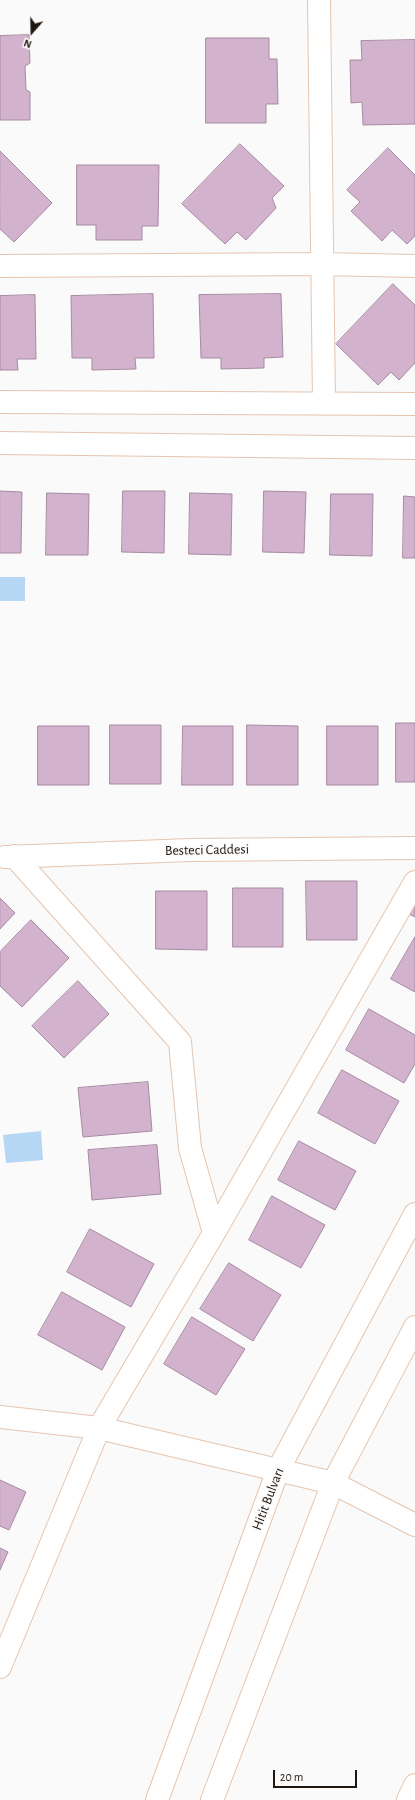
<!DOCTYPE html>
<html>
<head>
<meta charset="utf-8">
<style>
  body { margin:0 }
  #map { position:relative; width:415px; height:1800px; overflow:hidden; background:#fafafa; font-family:"Alegreya Sans",sans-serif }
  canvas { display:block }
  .north { position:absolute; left:12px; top:12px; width:40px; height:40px; -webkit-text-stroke:3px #fafafa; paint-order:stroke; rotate:200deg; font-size:11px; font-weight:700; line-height:16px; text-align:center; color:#21160e }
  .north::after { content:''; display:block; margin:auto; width:14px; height:18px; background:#21160e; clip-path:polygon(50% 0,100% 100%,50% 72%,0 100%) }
  .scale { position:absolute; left:273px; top:1770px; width:84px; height:18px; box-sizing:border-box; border:2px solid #21160e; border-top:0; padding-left:5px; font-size:12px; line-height:14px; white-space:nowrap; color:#21160e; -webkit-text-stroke:3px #fafafa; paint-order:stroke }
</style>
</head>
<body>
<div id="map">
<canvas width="415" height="1800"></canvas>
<div class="north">N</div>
<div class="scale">20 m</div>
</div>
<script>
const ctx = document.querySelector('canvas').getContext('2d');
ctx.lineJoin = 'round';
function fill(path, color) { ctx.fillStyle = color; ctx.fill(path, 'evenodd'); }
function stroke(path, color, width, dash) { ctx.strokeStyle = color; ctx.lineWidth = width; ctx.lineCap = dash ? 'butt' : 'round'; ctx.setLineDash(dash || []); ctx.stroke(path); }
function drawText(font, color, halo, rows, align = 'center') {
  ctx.font = font + ' "Alegreya Sans",sans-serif'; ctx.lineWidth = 3.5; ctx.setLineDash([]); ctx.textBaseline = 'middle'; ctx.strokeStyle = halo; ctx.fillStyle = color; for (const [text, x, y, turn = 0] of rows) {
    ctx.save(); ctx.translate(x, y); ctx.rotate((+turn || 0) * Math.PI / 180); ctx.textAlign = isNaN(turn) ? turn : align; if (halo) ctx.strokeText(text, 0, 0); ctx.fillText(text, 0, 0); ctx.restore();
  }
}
fill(new Path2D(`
  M0,577h25v24h-25z
  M41,1131l2,29 -37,3 -3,-28z`), '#b6d7f4');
const building = new Path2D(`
  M29,35l1,28 -5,3 1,24 4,2v28h-30v-84z
  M206,38h63v21h8l1,45h-12v19h-60z
  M415,40v84l-52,1 -1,-23 -11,1 -1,-43h12l-1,-19z
  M240,144l44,42 -12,12 4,10 -30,32 -9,-8 -12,12 -43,-40z
  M388,148l27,27v61l-8,8 -15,-14 -10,11 -31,-30 9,-9 -13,-12z
  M0,151l52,52 -38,39 -14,-13z
  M77,165h82l-1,61h-16v14h-46v-15h-19z
  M393,284l22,21v58l-16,17 -8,-8 -13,13 -42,-41z
  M153,294l1,64h-19l1,11 -44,1v-12h-20l-1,-62z
  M281,294l2,63 -19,1v10l-43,1v-11h-20l-2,-63z
  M35,295l1,64h-19l1,11h-18v-74z
  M0,491l22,1 -1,61h-21z
  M123,491h42l-1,62 -42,-1z
  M264,491l42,1 -2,61 -41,-1z
  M47,493l42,1 -1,61h-42z
  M190,493l42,1 -1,61 -42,-1z
  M331,494h42l-1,62 -42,-1z
  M404,496l11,1v61h-12z
  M396,723h19v59h-19z
  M110,725h51v59h-51z
  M247,725l51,1v59h-51z
  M38,726h51v59h-51z
  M183,726h50v59h-51z
  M327,726h51v59h-51z
  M306,881h51v59h-50z
  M233,888h50v59h-50z
  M156,891h51v59l-51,-1z
  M0,898l15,15 -15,16z
  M415,902v15l-6,-3z
  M31,920l38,38 -47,49 -22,-21v-34z
  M415,937v55l-24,-13z
  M78,981l31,33 -45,44 -32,-32z
  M369,1009l46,26v29l-11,19 -58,-33z
  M342,1070l57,31 -24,43 -57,-31z
  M148,1082l4,49 -69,6 -5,-49z
  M299,1141l57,30 -21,39 -57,-30z
  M157,1145l4,49 -69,6 -4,-50z
  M272,1196l53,29 -24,43 -52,-28z
  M90,1229l64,35 -23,43 -64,-35z
  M229,1263l52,32 -28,46 -53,-32z
  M62,1292l63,35 -23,43 -64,-35z
  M192,1317l53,32 -29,46 -52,-31z
  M0,1480l26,12 -17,38 -9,-4z
  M0,1548l8,4 -8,18z`);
fill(building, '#d3b2cd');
stroke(building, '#a68aa1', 1);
const minor = new Path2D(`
  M319,0l5,403
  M0,266l322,-2 93,2
  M0,402l415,2
  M0,443l415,5
  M14,856l166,186 10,106 24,85
  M5,857l185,-7 225,-2
  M0,1417l99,11 234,55 82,42
  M0,1667l99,-239 115,-195 201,-351
  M408,1800l7,-15`);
const tertiary = new Path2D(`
  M157,1800l121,-330 137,-256
  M212,1800l121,-317 82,-156`);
stroke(minor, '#e5c5af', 24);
stroke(tertiary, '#e5c5af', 24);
stroke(minor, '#fff', 22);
stroke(tertiary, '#fff', 22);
drawText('14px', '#21160e', '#fafafa', [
  ["Besteci Caddesi",207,850,-1],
  ["Hitit Bulvarı",268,1499,-69]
]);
</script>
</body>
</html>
